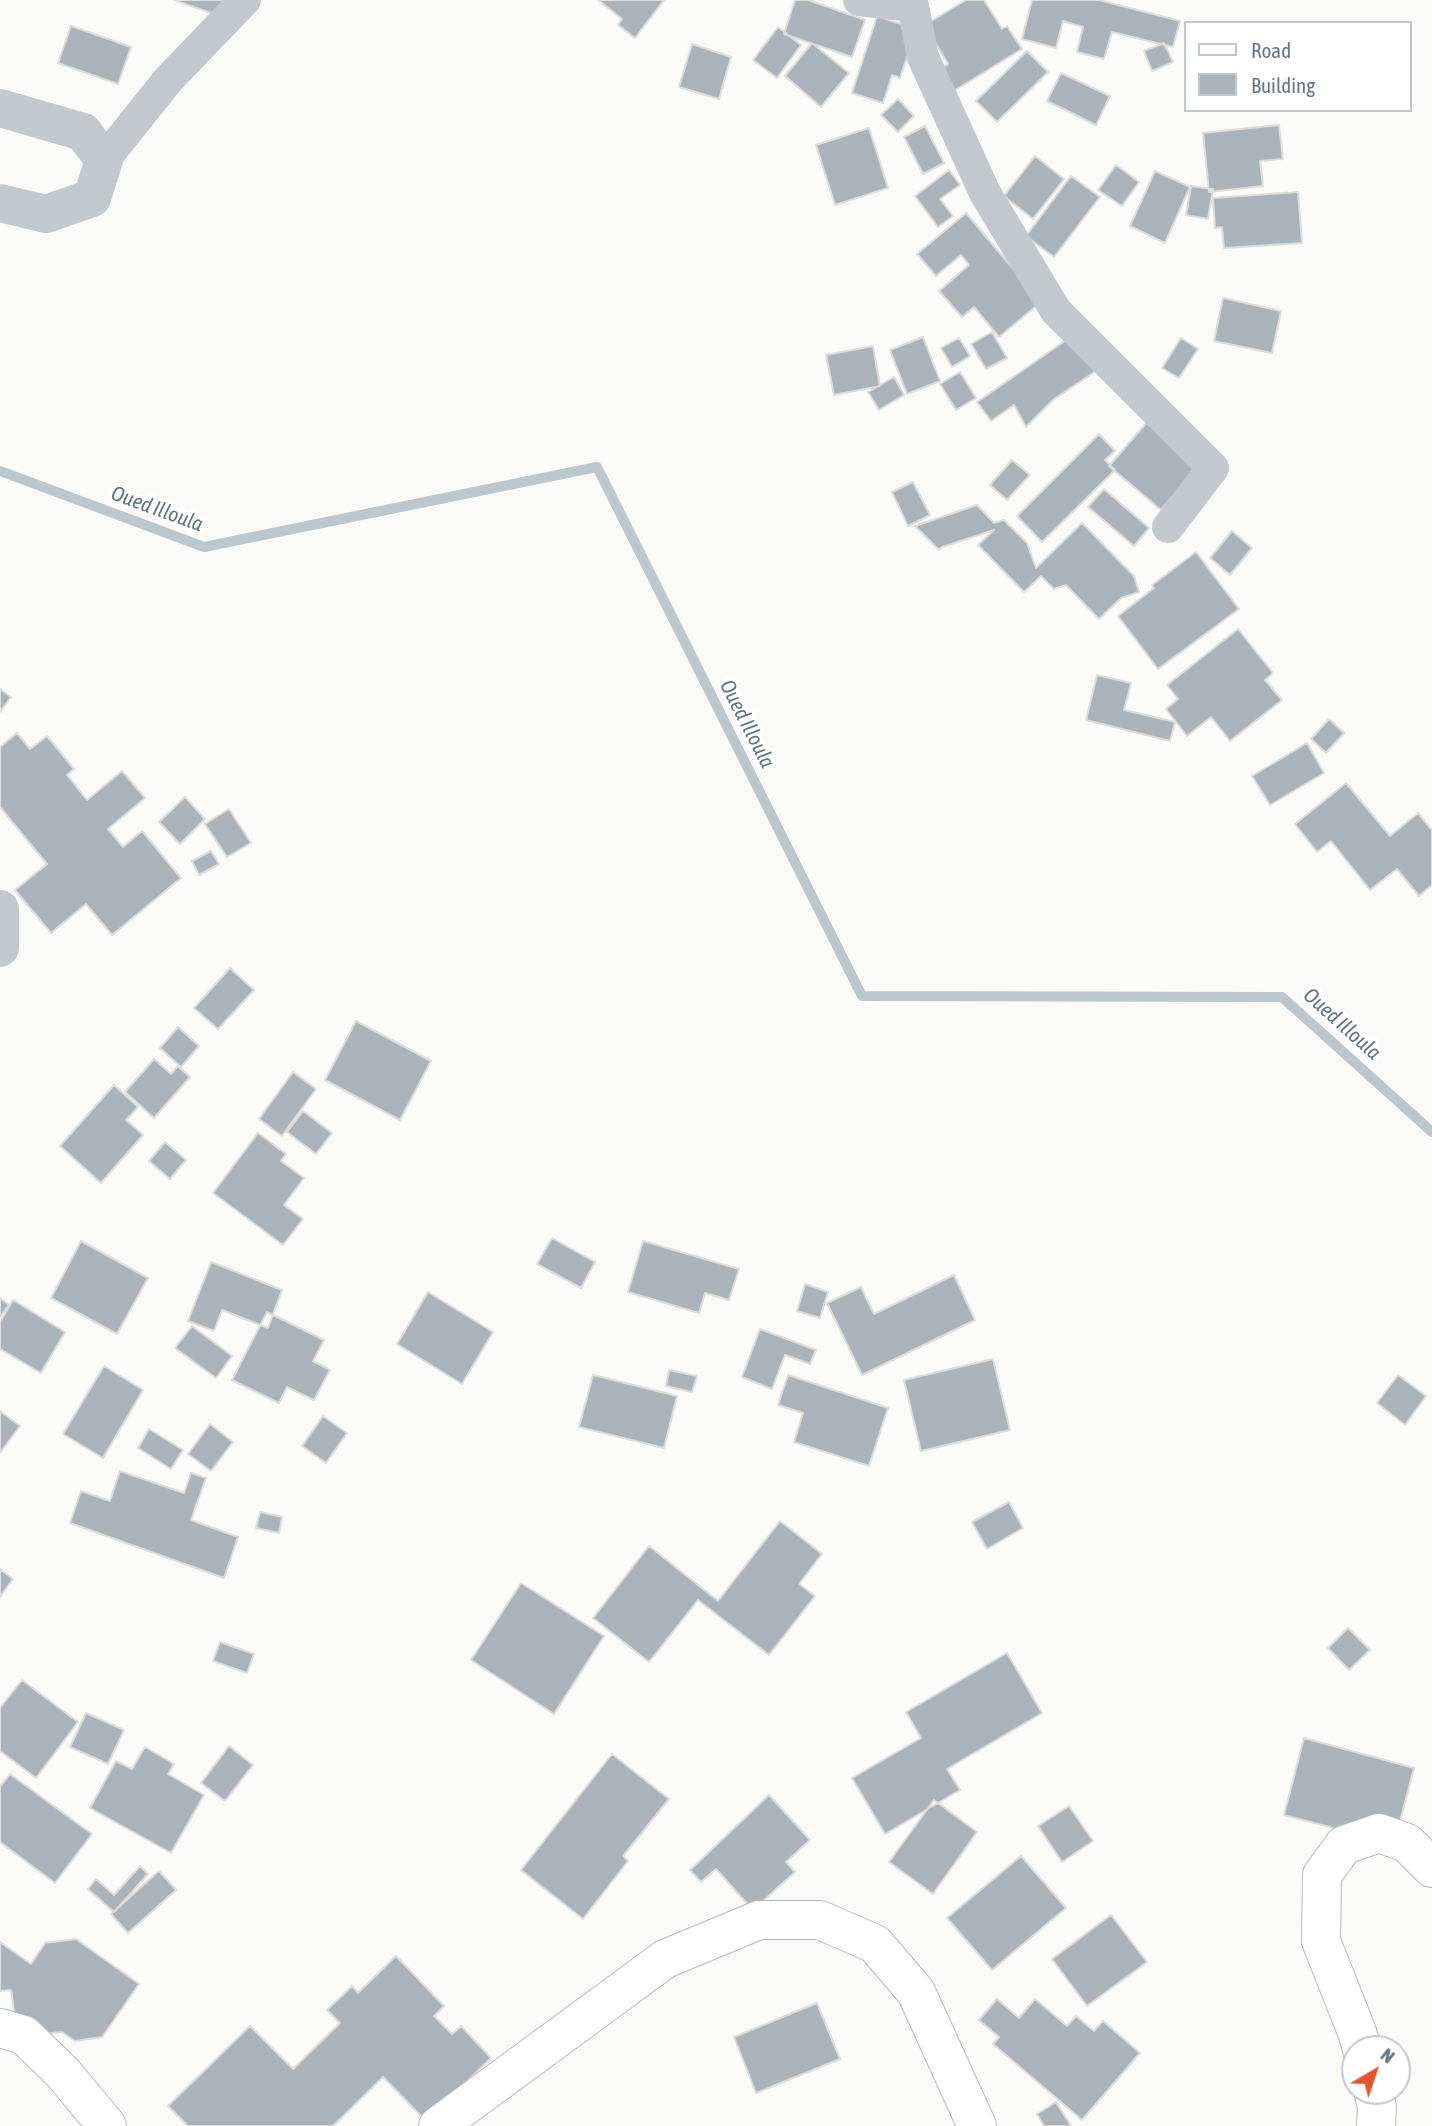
<!DOCTYPE html>
<html>
<head>
<meta charset="utf-8">
<style>
  body { margin:0 }
  #map { position:relative; width:1432px; height:2126px; overflow:hidden; background:#fafaf8; font-family:"Asap Condensed",sans-serif }
  canvas { display:block }
  .legend { position:absolute; left:1184px; top:21px; width:228px; height:91px; box-sizing:border-box; background:#fff; border:2px solid #c1c8cd; margin:0; padding:9px 12px; list-style:none; font-size:21px; color:#657683 }
  .legend li { display:flex; align-items:center; gap:14px; height:35px }
  .legend b { width:35px; border:2px solid #c1c8cd }
  .north { position:absolute; left:1341px; top:2035px; width:70px; height:70px; box-sizing:border-box; background:#fff; border:2px solid #c1c8cd; border-radius:50%; rotate:39deg; font-size:19px; font-weight:700; line-height:28px; text-align:center; color:#657683 }
  .north::after { content:''; display:block; margin:auto; width:24px; height:32px; background:#e4572e; clip-path:polygon(50% 0,100% 100%,50% 72%,0 100%) }
</style>
</head>
<body>
<div id="map">
<canvas width="1432" height="2126"></canvas>
<ul class="legend">
<li><b style="height:9px;background:#fff"></b>Road</li>
<li><b style="height:19px;background:#aab3b9"></b>Building</li>
</ul>
<div class="north">N</div>
</div>
<script>
const ctx = document.querySelector('canvas').getContext('2d');
ctx.lineJoin = 'round';
function stroke(path, color, width, dash) { ctx.strokeStyle = color; ctx.lineWidth = width; ctx.lineCap = dash ? 'butt' : 'round'; ctx.setLineDash(dash || []); ctx.stroke(path); }
function fill(path, color) { ctx.fillStyle = color; ctx.fill(path, 'evenodd'); }
function drawText(font, color, halo, rows, align = 'center') {
  ctx.font = font + ' "Asap Condensed",sans-serif'; ctx.lineWidth = 7; ctx.setLineDash([]); ctx.textBaseline = 'middle'; ctx.strokeStyle = halo; ctx.fillStyle = color; for (const [text, x, y, turn = 0] of rows) {
    ctx.save(); ctx.translate(x, y); ctx.rotate((+turn || 0) * Math.PI / 180); ctx.textAlign = isNaN(turn) ? turn : align; if (halo) ctx.strokeText(text, 0, 0); ctx.fillText(text, 0, 0); ctx.restore();
  }
}
stroke(new Path2D(`
  M0,471l204,76 393,-80 265,529 420,1 150,135`), '#bbc7cb', 10);
const building = new Path2D(`
  M174,0h74l-8,23z
  M598,0h66l-29,38 -17,-13 4,-6z
  M795,0h13l57,20 -13,37 -68,-23z
  M966,0h18l18,29 5,-3 15,23 -70,43 -14,-21 10,-7 -23,-39z
  M1032,0h67l81,21 -7,26 -61,-15 -8,27 -27,-7 6,-25 -20,-6 -7,27 -34,-9z
  M877,16l39,13 -16,49 -8,-3 -9,28 -31,-10z
  M71,26l60,21 -13,37 -60,-21z
  M778,27l23,18 -24,33 -24,-18z
  M812,43l37,30 -28,34 -36,-31z
  M1164,43l9,19 -21,9 -8,-20z
  M692,44l39,13 -12,42 -40,-12z
  M1027,51l21,21 -51,50 -21,-21z
  M1061,73l49,23 -14,29 -49,-24z
  M898,99l16,17 -16,16 -17,-17z
  M1279,125l4,34 -23,2 3,25 -54,6 -6,-59z
  M925,126l19,37 -21,11 -19,-37z
  M869,128l19,60 -53,17 -19,-60z
  M1035,156l29,23 -31,40 -29,-23z
  M1116,165l23,17 -17,24 -24,-16z
  M949,170l11,15 -20,14 13,17 -15,11 -23,-31z
  M1155,171l35,16 -25,56 -35,-17z
  M1071,176l29,21 -46,60 -28,-21z
  M1191,186l22,3 -5,30 -22,-4z
  M1298,192l4,51 -78,5 -2,-21 -7,1 -2,-30z
  M966,213l75,89 -42,35 -25,-30 -12,10 -23,-26 30,-26 -8,-10 -25,21 -19,-22z
  M1223,298l58,13 -9,42 -58,-12z
  M992,332l15,26 -21,11 -15,-25z
  M1072,336l24,35 -42,28 -28,28 -12,-22 -23,16 -14,-19z
  M923,337l17,44 -33,13 -17,-44z
  M959,338l11,18 -18,11 -11,-19z
  M1181,338l17,11 -19,29 -17,-10z
  M873,346l7,40 -46,9 -8,-40z
  M960,372l16,26 -20,12 -16,-26z
  M894,377l10,18 -25,15 -11,-18z
  M1148,421l52,44 -39,45 -52,-44z
  M1099,434l16,17 -10,9 10,10 -73,72 -25,-26z
  M1012,460l18,15 -23,25 -17,-15z
  M913,482l17,33 -22,11 -16,-34z
  M1104,489l45,39 -15,18 -46,-39z
  M977,505l17,18 10,-3 23,23 9,25 46,-45 52,53 5,16 -18,6 -22,21 -33,-34 -12,4 -13,-13 -17,16 -46,-47 16,-15 -52,17 -3,3 -24,-24z
  M1232,531l20,17 -22,27 -20,-17z
  M1196,552l43,57 -81,60 -40,-53 36,-28 -2,-3z
  M1238,629l35,44 -8,7 17,20 -52,41 -19,-24 -24,19 -21,-27 12,-10 -11,-14z
  M1097,675l34,8 -7,27 51,12 -5,19 -84,-21z
  M0,689l11,8 -11,15z
  M1329,719l15,14 -18,20 -15,-14z
  M17,733l13,16 17,-13 27,33 -7,6 20,25 35,-29 23,27 -37,31 15,18 19,-16 39,47 -69,57 -26,-31 -35,29 -36,-43 32,-26 -47,-57v-60z
  M1307,743l17,30 -54,32 -18,-29z
  M1346,783l44,53 28,-23 14,17v55l-13,11 -22,-27 -27,21 -39,-49 -14,11 -22,-28z
  M185,797l20,22 -25,25 -21,-22z
  M229,809l22,34 -24,14 -22,-33z
  M211,851l8,13 -20,11 -7,-14z
  M230,968l24,22 -36,39 -24,-21z
  M356,1021l75,40 -31,59 -75,-40z
  M178,1027l21,19 -18,21 -21,-19z
  M154,1059l17,15 7,-8 12,11 -36,41 -29,-26z
  M293,1072l23,17 -34,47 -23,-17z
  M114,1085l24,22 -12,13 17,15 -42,48 -41,-37z
  M303,1111l29,22 -16,21 -29,-22z
  M258,1133l28,21 -5,7 23,17 -20,27 19,14 -20,26 -70,-52z
  M165,1142l21,18 -16,19 -21,-18z
  M552,1238l43,24 -14,26 -44,-24z
  M81,1241l67,37 -31,56 -66,-36z
  M643,1241l96,28 -10,31 -24,-7 -6,20 -71,-21z
  M211,1262l71,28 -14,38 -46,-18 -8,21 -26,-10z
  M954,1275l21,45 -113,55 -35,-72 34,-16 13,27z
  M805,1284l23,8 -8,26 -23,-7z
  M428,1292l65,40 -31,52 -65,-40z
  M0,1298l9,7 -9,12z
  M13,1300l52,32 -24,41 -41,-24v-27z
  M267,1312l57,28 -11,21 17,9 -16,30 -27,-13 -8,16 -47,-23z
  M192,1326l40,30 -16,22 -41,-30z
  M760,1329l56,21 -6,14 -25,-9 -13,34 -30,-12z
  M993,1359l17,71 -89,21 -17,-71z
  M104,1366l39,24 -40,68 -40,-24z
  M669,1370l28,6 -5,16 -26,-6z
  M593,1375l84,21 -13,52 -85,-21z
  M788,1375l100,33 -19,58 -75,-24 9,-29 -25,-8z
  M1398,1375l28,21 -21,29 -28,-22z
  M0,1411l20,15 -20,27z
  M323,1416l24,17 -21,30 -24,-17z
  M210,1424l23,18 -22,29 -23,-17z
  M149,1429l34,21 -12,19 -33,-21z
  M120,1471l64,22 7,-20 15,5 -15,42 47,17 -14,41 -154,-55 11,-32 29,10z
  M1009,1502l14,26 -36,21 -15,-27z
  M260,1512l22,5 -3,16 -23,-5z
  M780,1521l42,33 -23,30 16,12 -46,59 -71,-55 -49,62 -56,-44 56,-72 69,55z
  M0,1569l13,10 -13,18z
  M521,1583l83,53 -50,78 -83,-54z
  M1348,1628l22,22 -21,20 -21,-22z
  M220,1642l34,12 -7,19 -34,-12z
  M1007,1653l35,60 -95,56 13,21 -75,44 -33,-56 69,-40 -15,-26z
  M22,1680l56,42 -42,56 -36,-27v-43z
  M86,1713l38,17 -16,34 -38,-17z
  M1304,1738l110,30 -20,76 -110,-29z
  M229,1746l24,19 -28,36 -24,-18z
  M145,1747l29,17 -6,10 36,21 -33,58 -81,-45 26,-47 16,8z
  M612,1754l57,45 -46,57 5,5 -45,58 -62,-49z
  M10,1774l82,60 -37,49 -55,-41v-55z
  M769,1795l41,45 -24,22 9,10 -42,38 -37,-41 -15,13 -11,-12z
  M934,1800l43,32 -44,62 -44,-32z
  M1069,1806l24,35 -31,21 -24,-36z
  M1021,1856l45,52 -74,62 -45,-52z
  M140,1866l8,8 -34,38 -26,-23 8,-10 18,16z
  M159,1871l17,19 -48,43 -17,-19z
  M1111,1915l36,47 -60,44 -35,-47z
  M76,1939l63,45 -37,53 -27,4 -13,-9 -21,2 -26,-18 -4,-26 -11,1v-49l31,22 14,-21z
  M396,1956l48,50 -10,10 18,18 9,-8 30,32 -65,63 -43,-44 -50,49h-145l-20,-20 82,-80 43,43 47,-46 -13,-13 25,-24 6,7z
  M997,1999l22,19 16,-19 32,27 9,-10 18,15 9,-10 37,32 -58,67 -89,-76 6,-7 -20,-17z
  M817,2003l23,56 -84,34 -22,-56z
  M1056,2102l15,24h-27l-7,-12z`);
fill(building, '#aab3b9');
stroke(building, '#dcdcda', 2);
const secondary = new Path2D(`
  M0,2028l24,7 39,38 44,53
  M1362,2049l-5,-17 -36,-91 1,-66 22,-30 35,-12 28,10 25,25
  M1373,2091l4,16 -1,19
  M438,2126l227,-167 94,-39h61l55,24 41,48 61,134`);
stroke(secondary, '#b3babf', 40);
stroke(new Path2D(`
  M859,0l54,6 10,51 62,136 71,118 157,157 -45,59
  M104,160l64,-80 77,-80`), '#c3c8cc', 32);
stroke(new Path2D(`
  M0,108l83,24 21,28 -12,38 -46,16 -46,-11
  M0,909v39`), '#c3c8cc', 38);
stroke(secondary, '#fff', 38);
drawText('italic 21px', '#60757c', '#fff', [
  ["Oued Illoula",157,509,20],
  ["Oued Illoula",747,724,63],
  ["Oued Illoula",1342,1024,42]
]);
</script>
</body>
</html>
